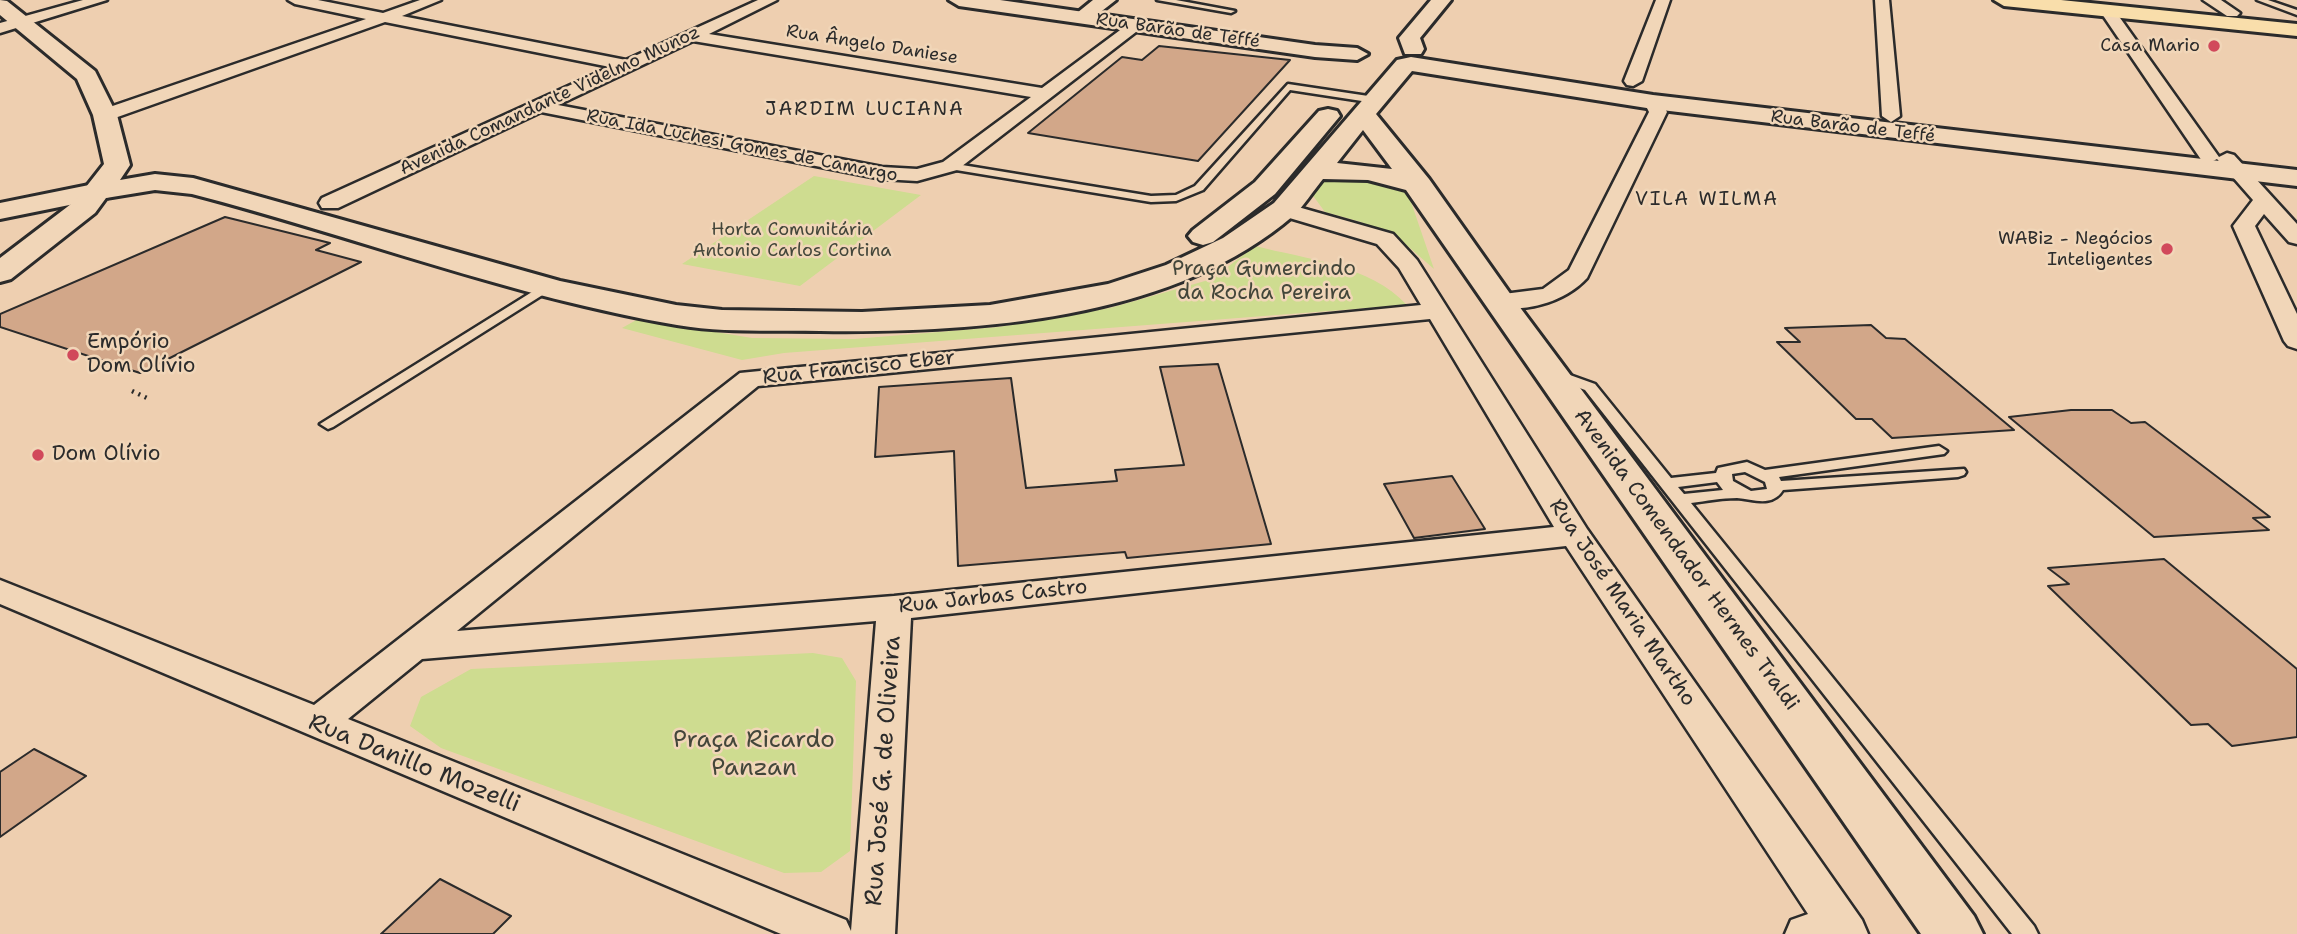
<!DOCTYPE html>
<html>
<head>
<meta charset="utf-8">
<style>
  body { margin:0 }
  canvas { display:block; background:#eecfb0 }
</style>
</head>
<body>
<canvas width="2297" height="934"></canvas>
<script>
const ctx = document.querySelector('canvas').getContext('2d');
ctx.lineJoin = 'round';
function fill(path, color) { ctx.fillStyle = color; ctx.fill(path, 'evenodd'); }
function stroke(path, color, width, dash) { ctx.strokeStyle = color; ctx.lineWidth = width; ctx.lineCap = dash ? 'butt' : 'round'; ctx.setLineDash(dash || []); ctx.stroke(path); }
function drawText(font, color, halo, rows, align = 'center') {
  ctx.font = font + ' "Shantell Sans",sans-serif'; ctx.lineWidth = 5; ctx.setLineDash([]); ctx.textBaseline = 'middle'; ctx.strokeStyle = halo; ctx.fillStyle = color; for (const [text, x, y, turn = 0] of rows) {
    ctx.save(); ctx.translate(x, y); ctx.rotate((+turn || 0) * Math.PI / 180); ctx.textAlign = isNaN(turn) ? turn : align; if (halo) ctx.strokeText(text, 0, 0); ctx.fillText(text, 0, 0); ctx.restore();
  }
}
fill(new Path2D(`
  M814,176l107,19 -121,91 -118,-22z
  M1325,178l71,2 14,19 24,70 -31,-27 -42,-20 -36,-10 -14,-19z
  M1255,246c51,13 115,19 152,59l-623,48 -42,7 -120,-32 16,-9 114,19 102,1 145,-12 111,-19 102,-29z
  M813,653l29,5 14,23 -6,170 -29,21 -37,1 -343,-125 -31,-22 11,-29 50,-28z`), '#cedc90');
const building = new Path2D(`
  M1159,46l131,14 -92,101 -170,-28 94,-76 20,3z
  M225,217l105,26 -14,7 45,12 -221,111 -140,-46v-13z
  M1871,325l15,13 19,1 109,91 -122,8 -20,-19h-16l-79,-77h23l-15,-14z
  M1218,364l53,180 -144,14 -2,-6 -167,14 -4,-115 -79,6 4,-70 132,-9 15,110 91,-7 -2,-11 69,-5 -24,-98z
  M2071,410h41l19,13 14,-1 125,95 -17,1 16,12 -115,7 -145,-120z
  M1452,476l33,53 -71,9 -30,-54z
  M2164,559l133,110v68l-65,9 -24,-22 -17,1 -143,-139 21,-2 -21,-16z
  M34,749l52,27 -86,61v-65z
  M440,879l71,37 -18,18h-112z`);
fill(building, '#d2a789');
stroke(building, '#2b2b2b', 2);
const service = new Path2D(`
  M1157,0h19l59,11 -4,2z
  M2257,0h11l29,10v5z
  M1288,84l87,13 5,3 -5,3 -85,-13 -87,100 -27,11 -25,1 -201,-33 -5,-3 5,-3 201,33 25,-1 19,-9z
  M548,282l6,4 -2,3 -219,138 -5,2 -8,-5z
  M1556,370l39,14 76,94 45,-5 2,-5 29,-6 18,8 174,-24 8,5 -3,3 -165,23 2,4 183,-12 2,3 -2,3 -6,2 -175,13c-11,18 -30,9 -46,8 -15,0 -31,3 -46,5l343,423 4,8h-26l-427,-544 -34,-13 -2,-3zM1745,472l20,10 2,7 -16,2 -18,-10 -1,-7zM1717,482l6,8 -39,4 -6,-7z`);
const minor = new Path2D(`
  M83,0h24l-107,33v-10z
  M288,0h30l65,13 37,-13h21l-39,16 224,44 132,-60h19l-68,34 333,54 89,-66h12l2,3 -188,145 -40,11 -35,-2 -341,-67 -203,96h-16l-3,-5 3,-5 288,-131 -225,-45 -273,97 -7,2 -9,-6 2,-4 268,-92 -71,-15zM693,41l338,56 -88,65 -26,7 -35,-2 -324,-62z
  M1656,0h14l-28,81 -9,5 -6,-1 -3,-4z
  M1875,0h14l11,116 -9,6 -9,-6z
  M2203,0h18l19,13 -3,3h-10z
  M2108,6l5,2 106,149 8,-4 7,2 63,69v20l-8,-2 -25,-28 -9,12 42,88v35l-9,-3 -4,-5 -51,-115 20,-26 -36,-41 -8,4 -7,-2 -102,-150z
  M1653,97l6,1 8,14 -80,166c-23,25 -65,36 -99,28l-3,-5 3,-5 55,-7 26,-19 80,-158 -5,-10z
  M1284,203l109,31 24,26 170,269 275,391 6,14h-83l6,-14 17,-6 -242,-368 -655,72 -16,316h-114l-781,-330v-24l314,125 426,-332 681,-68 -22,-37 -22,-24 -101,-30 -3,-5zM1430,319l124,208 -660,69 -437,35 301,-245zM876,621l-25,310 -5,-11 -498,-201 74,-60z`);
const tertiary = new Path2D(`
  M1093,0h23l-27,21h-14l-3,-4z
  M99,183l10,2 4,6 -4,6 -109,22v-16z`);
const secondary = new Path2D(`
  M0,0l7,1 88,70 22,44 13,50 -10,15 35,-6 38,4 367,103 116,24 46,5 140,2 128,-7 118,-21 58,-19 57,-27 51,-35 123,-143 14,-3 242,38 644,75v16l-644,-77 -241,-38 -36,43 53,65 87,123 458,614 9,18h-62l-515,-744 -38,-10 -45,-1c-10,12 -19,27 -30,37 -122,105 -320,117 -473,115 -48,-1 -96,2 -143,-6 -165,-28 -323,-89 -485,-131l-37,-4 -49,8 -11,15 -84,66 -11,3v-24l75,-57 29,-37 -11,-49 -16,-36 -77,-64zM1363,130l29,39 -55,-6z
  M949,0h51l315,45 42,3 11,6 -11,6 -42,-3 -356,-51z
  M1431,0h20l-31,38 4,11 -3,5h-16l-6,-16z
  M1328,109l9,2 3,5 -65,78 -62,48 -10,3 -10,-3 -5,-6 5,-6 62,-48 64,-71z`);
const primary = new Path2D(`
  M1994,0h67l236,24v12l-293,-30z`);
stroke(service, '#2b2b2b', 5);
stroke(minor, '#2b2b2b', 5);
stroke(tertiary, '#2b2b2b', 6);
stroke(secondary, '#2b2b2b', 6);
stroke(primary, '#2b2b2b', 6);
stroke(new Path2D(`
  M132,391l15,7`), '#2b2b2b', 4.5, [2, 5]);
fill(service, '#f1d6b8');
fill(minor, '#f1d6b8');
fill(tertiary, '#f1d6b8');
fill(secondary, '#f1d6b8');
fill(primary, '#f9deab');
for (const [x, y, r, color] of [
  [2214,46,7,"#d1495b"],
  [2167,249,7,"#d1495b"],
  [73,355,7,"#d1495b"],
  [38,455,7,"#d1495b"]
]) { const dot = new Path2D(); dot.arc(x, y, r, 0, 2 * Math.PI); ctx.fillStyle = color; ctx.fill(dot); stroke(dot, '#f1d6b8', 2.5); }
drawText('18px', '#2b2b2b', '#f1d6b8', [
  ["Rua Barão de Teffé",1178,31,8],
  ["Rua Ângelo Daniese",872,45,9],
  ["Avenida Comandante Videlmo Munoz",550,101,-25],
  ["Rua Barão de Teffé",1853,127,7],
  ["Rua Ida Luchesi Gomes de Camargo",742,146,11]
]);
drawText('18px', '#2b2b2b', '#f1d6b8', [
  ["Casa Mario",2200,46],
  ["WABiz - Negócios",2153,239],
  ["Inteligentes",2153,260]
], 'right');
drawText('18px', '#43463a', '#f1d6b8', [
  ["Horta Comunitária",792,230],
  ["Antonio Carlos Cortina",792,251]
]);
ctx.letterSpacing = '2px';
drawText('19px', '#2b2b2b', '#f1d6b8', [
  ["JARDIM LUCIANA",865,110],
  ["VILA WILMA",1707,200]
]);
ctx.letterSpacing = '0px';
drawText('21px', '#43463a', '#f1d6b8', [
  ["Praça Gumercindo",1264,270],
  ["da Rocha Pereira",1264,294]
]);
drawText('21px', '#2b2b2b', '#f1d6b8', [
  ["Empório",87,343],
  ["Dom Olívio",87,367],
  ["Dom Olívio",52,455]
], 'left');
drawText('21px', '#2b2b2b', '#f1d6b8', [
  ["Rua Francisco Eber",859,368,-6],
  ["Avenida Comendador Hermes Traldi",1686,560,54],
  ["Rua Jarbas Castro",993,597,-6],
  ["Rua José Maria Martho",1622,603,56]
]);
drawText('24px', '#43463a', '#f1d6b8', [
  ["Praça Ricardo",754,741],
  ["Panzan",754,769]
]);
drawText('24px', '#2b2b2b', '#f1d6b8', [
  ["Rua Danillo Mozelli",414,764,22],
  ["Rua José G. de Oliveira",884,771,-86]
]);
</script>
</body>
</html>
